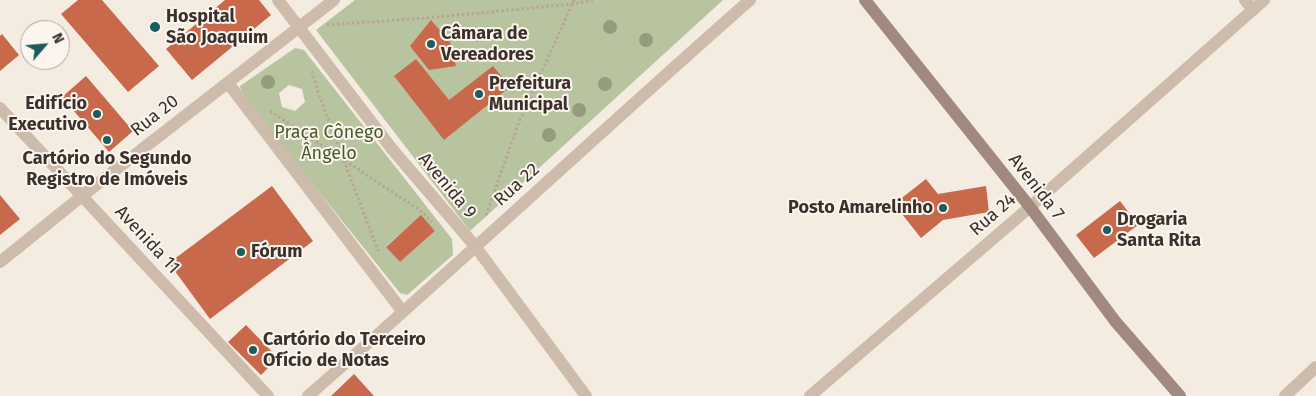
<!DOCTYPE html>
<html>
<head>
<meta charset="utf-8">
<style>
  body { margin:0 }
  #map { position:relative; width:1316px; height:396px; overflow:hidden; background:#f4ebe1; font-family:"Fira Sans",sans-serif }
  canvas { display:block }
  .north { position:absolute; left:20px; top:20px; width:50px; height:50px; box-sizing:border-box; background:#fbf5ee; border:1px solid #aea6a0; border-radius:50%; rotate:63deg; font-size:14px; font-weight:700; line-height:20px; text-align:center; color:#3b302b }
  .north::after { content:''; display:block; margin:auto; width:18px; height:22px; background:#1f5a5e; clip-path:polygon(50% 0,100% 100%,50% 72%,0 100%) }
</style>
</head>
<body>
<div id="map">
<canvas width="1316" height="396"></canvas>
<div class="north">N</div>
</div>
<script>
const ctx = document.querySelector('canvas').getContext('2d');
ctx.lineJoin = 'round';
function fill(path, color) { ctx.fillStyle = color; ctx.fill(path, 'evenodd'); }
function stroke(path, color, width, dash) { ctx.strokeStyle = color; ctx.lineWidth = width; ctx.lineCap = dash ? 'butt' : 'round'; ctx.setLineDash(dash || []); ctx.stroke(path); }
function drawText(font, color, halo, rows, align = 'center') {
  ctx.font = font + ' "Fira Sans",sans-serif'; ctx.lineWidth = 4; ctx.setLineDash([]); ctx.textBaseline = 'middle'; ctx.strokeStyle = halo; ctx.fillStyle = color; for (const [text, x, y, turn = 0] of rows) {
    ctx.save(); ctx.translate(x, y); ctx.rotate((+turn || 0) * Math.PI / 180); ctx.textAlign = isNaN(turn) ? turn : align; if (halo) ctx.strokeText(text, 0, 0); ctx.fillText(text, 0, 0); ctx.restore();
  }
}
fill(new Path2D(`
  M355,0h368l-253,231 -154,-201z
  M295,48l9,2 148,189 1,16 -46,40 -7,-2 -157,-196 -3,-11zM289,85l13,4 3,13 -10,9 -13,-4 -3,-14zM421,216l14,15 -35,31 -14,-16z`), '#b8c4a0');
fill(new Path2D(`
  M78,0h24l57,66 -31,26 -67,-78z
  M225,0h34l12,15 -79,65 -26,-31z
  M431,20l19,22 6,24 -27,4 -19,-24z
  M2,34l17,21 -19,16v-35z
  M416,59l33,41 44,-34 17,21 -66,53 -50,-64z
  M86,76l47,55 -24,21 -47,-55z
  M926,179l12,15 48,-8 3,26 -46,8 -22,18 -27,-34z
  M272,186l41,55 -103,78 -41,-56z
  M0,195l20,24 -20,16z
  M1120,201l18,24 -44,33 -18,-23z
  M421,215l14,16 -35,31 -14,-15z
  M246,325l32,33 -17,17 -33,-33z
  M354,374l20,22h-43z`), '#c8694b');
stroke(new Path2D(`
  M327,25l99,-7 147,-14 20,-4
  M312,71l7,24 60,158
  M270,111l151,100 11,11
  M486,215l33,-93 55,-122`), '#b9a596', 3, [2.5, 2.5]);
stroke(new Path2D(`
  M278,0l114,149 83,97 111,150
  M1245,0l8,10
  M228,83l175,229
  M0,108l268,288`), '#cdbbac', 12);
stroke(new Path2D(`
  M0,262l82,-66 252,-196
  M308,396c149,-130 293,-265 442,-396
  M810,396l220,-189 234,-207
  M1285,396l31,-29`), '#cdbbac', 12);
stroke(new Path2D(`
  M865,0l165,207 85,114 65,75`), '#a18a7d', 12);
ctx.fillStyle = '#969b7f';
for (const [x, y] of [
  [610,27],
  [646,40],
  [268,82],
  [605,84],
  [579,110],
  [549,135]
]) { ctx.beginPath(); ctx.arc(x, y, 7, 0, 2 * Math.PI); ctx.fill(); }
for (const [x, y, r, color] of [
  [155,27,6,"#1f5a5e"],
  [431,44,5,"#1f5a5e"],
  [479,94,5,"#1f5a5e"],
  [97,114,5,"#1f5a5e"],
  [107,140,5,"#1f5a5e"],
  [943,208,5,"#1f5a5e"],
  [1107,230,5,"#1f5a5e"],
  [241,252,5,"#1f5a5e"],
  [253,350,5,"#1f5a5e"]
]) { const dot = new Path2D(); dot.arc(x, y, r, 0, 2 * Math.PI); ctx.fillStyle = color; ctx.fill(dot); stroke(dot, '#fbf5ee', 2); }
drawText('bold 18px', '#3b302b', '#fbf5ee', [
  ["Hospital",166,17],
  ["São Joaquim",166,38],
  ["Câmara de",441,34],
  ["Vereadores",441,55],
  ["Prefeitura",489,84],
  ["Municipal",489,105],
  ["Edifício",87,104,"right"],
  ["Executivo",87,125,"right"],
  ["Cartório do Segundo",107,159,"center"],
  ["Registro de Imóveis",107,180,"center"],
  ["Posto Amarelinho",933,208,"right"],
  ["Drogaria",1117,220],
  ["Santa Rita",1117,241],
  ["Fórum",251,252],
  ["Cartório do Terceiro",263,340],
  ["Ofício de Notas",263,361]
], 'left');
drawText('18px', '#3b302b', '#fbf5ee', [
  ["Rua 20",155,116,-38],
  ["Rua 22",517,185,-42],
  ["Avenida 9",447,186,50],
  ["Avenida 7",1036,187,52],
  ["Rua 24",993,215,-41],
  ["Avenida 11",147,240,47]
]);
drawText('18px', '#4a5a2e', '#fbf5ee', [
  ["Praça Cônego",329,133],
  ["Ângelo",329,154]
]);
</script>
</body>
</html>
